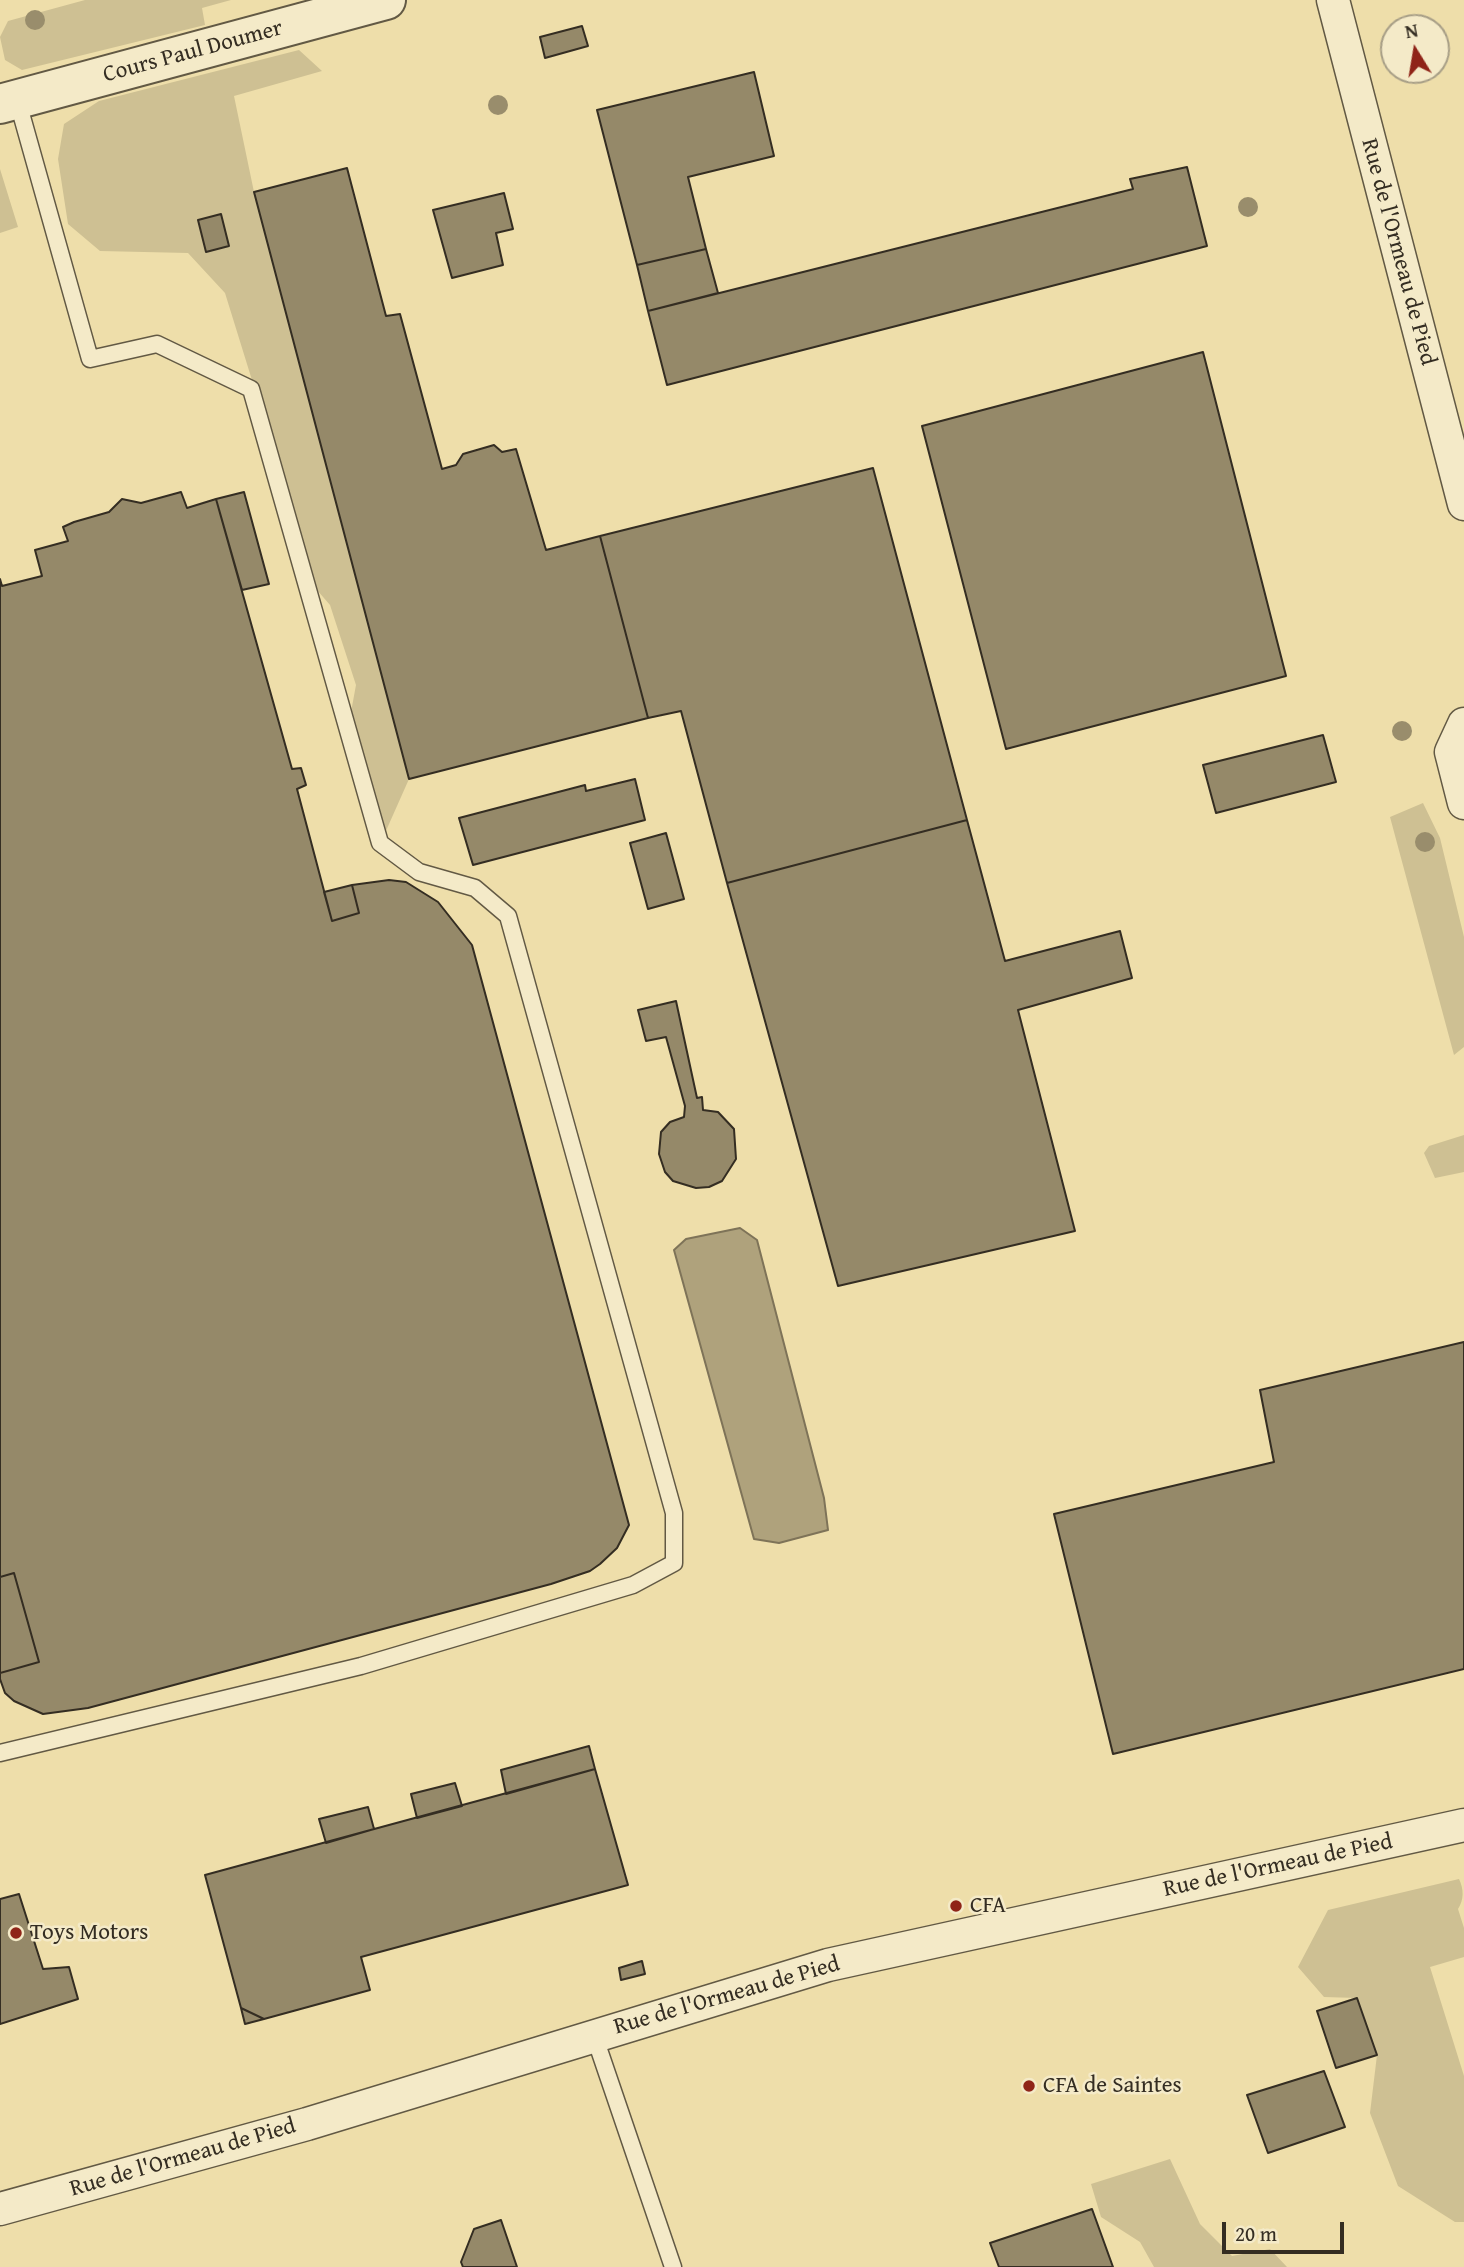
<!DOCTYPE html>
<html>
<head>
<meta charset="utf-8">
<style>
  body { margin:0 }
  #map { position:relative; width:1464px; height:2267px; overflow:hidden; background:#eedeaa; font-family:"Gentium Book Plus",serif }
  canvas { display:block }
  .north { position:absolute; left:1380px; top:14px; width:70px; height:70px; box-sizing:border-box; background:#f4eac8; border:2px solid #a79e86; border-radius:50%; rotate:349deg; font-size:19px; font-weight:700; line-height:28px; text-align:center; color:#342d22 }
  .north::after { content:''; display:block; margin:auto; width:24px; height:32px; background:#8f2418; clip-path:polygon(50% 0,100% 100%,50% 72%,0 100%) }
  .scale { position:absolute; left:1222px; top:2222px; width:122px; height:32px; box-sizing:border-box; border:4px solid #342d22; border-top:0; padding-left:9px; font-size:21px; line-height:24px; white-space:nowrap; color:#342d22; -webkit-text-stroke:5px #f4eac8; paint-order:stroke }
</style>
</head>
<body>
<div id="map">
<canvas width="1464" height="2267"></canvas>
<div class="north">N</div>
<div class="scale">20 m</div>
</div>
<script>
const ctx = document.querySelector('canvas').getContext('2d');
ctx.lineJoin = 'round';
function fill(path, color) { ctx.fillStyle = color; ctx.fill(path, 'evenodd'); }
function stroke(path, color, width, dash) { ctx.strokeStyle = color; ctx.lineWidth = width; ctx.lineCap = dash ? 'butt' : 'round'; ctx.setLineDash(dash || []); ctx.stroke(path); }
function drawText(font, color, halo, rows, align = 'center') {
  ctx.font = font + ' "Gentium Book Plus",serif'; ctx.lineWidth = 5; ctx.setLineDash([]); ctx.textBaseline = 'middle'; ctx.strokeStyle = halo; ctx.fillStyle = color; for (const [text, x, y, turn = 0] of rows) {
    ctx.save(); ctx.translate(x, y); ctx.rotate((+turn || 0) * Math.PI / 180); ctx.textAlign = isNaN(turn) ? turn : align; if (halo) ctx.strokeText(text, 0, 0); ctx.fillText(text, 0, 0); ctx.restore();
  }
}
fill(new Path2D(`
  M85,0h146l-29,8 3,17 -183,45 -17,-10 -5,-23 8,-16z
  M299,50l23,21 -88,25 20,96 155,587 -24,54 -34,-121 5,-27 -26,-80 -13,-15 -92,-297 -37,-40 -88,-2 -32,-27 -10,-65 6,-35 35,-23z
  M0,169l18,58 -18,6z
  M1423,803l17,35 24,99v110l-10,8 -64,-238z
  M1464,1135v37l-29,6 -11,-25 5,-7z
  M1459,1879c5,10 5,21 -1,30l6,19v29l-34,10 34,109v146h-9l-57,-36 -28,-73 7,-58 -20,-57 -33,-1 -26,-30 30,-57z
  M1170,2159l30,65 32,32 38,-7 17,18h-133l-14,-25 -39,-25 -10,-33z`), '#cec093');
const water = new Path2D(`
  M740,1228l17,12 67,258 4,32 -49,13 -25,-4 -80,-289 12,-11z`);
fill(water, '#afa27c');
stroke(water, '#7e7358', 2);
const building = new Path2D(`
  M582,26l6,20 -43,12 -5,-21z
  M754,72l20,84 -86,21 18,72 -69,16 -40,-155z
  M1187,167l20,79 -540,139 -19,-74 485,-122 -3,-10z
  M347,168l39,148 14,-2 42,155 14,-4 7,-11 31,-9 8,7 14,-3 30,101 54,-14 48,182 -239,61 -155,-587z
  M504,193l9,36 -17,4 7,32 -51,13 -19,-68z
  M221,214l8,32 -23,6 -8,-32z
  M706,249l12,44 -70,18 -11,-46z
  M1203,352l83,324 -280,73 -84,-323z
  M873,468l94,352 -240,63 -46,-172 -33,7 -48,-182z
  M181,492l6,16 29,-9 76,270 9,-1 5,17 -9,4 35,132 27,-8 -7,-28 37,-5 17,2 32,20 34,43 157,580 -12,23 -17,16 -10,7 -39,13 -463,124 -45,6 -29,-13 -9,-8 -5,-14v-6l39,-11 -25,-89 -14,4v-998l2,7 40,-10 -7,-26 33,-9 -5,-14 11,-5 35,-10 13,-13 19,4z
  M244,492l25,92 -27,6 -26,-91z
  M1323,735l13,47 -120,31 -13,-48z
  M635,779l10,41 -172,45 -14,-47 126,-33 1,6z
  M967,820l38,141 115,-30 12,47 -114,32 57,221 -237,55 -111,-403z
  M666,833l18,66 -36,10 -18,-66z
  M352,885l7,28 -27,8 -8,-29z
  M676,1001l21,97 5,-1 1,13 15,2 16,17 2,30 -14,22 -13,6 -13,1 -23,-7 -8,-9 -6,-18 2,-22 9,-10 14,-5 1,-11 -19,-69 -20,4 -8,-31z
  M1464,1342v327l-351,85 -59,-240 220,-52 -14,-72z
  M14,1573l25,89 -39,11v-96z
  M589,1746l6,23 -89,25 -5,-24z
  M595,1769l33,116 -267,72 9,33 -106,29 -23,-11 -36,-133z
  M455,1783l7,23 -45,12 -6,-24z
  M368,1807l6,22 -48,14 -7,-24z
  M19,1894l24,75 26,-2 9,32 -78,25v-125z
  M642,1961l3,13 -24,6 -2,-12z
  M1357,1998l20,57 -41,13 -19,-57z
  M241,2008l23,11 -19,5z
  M1324,2071l21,56 -77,26 -21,-58z
  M1092,2209l21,58h-114l-9,-24z
  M501,2220l16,47h-54l-2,-5 13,-33z`);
fill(building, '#958969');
stroke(building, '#342d22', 2);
const service = new Path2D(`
  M0,1753l361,-87 272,-81 41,-22v-50l-166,-597 -33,-28 -56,-16 -39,-29 -129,-454 -94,-45 -67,15 -73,-260
  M594,2035l79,232`);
const minor = new Path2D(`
  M1333,0l131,504
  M1464,724l-13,28 13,51
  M0,2209l307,-85 521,-159 636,-140`);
const tertiary = new Path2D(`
  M0,104l386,-104`);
stroke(service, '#625944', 19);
stroke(minor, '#625944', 35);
stroke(tertiary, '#625944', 42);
stroke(service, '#f4eac8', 16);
stroke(minor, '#f4eac8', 32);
stroke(tertiary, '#f4eac8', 38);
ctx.fillStyle = '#998d6c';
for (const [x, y] of [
  [35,20],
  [498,105],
  [1248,207],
  [1402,731],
  [1425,842]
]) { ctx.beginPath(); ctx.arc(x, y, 10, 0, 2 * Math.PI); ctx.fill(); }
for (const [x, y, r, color] of [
  [956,1906,7,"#8f2418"],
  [16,1933,7,"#8f2418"],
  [1029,2086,7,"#8f2418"]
]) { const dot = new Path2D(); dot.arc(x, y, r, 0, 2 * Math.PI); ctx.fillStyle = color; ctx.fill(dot); stroke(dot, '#f4eac8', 2.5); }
drawText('23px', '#342d22', '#f4eac8', [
  ["Cours Paul Doumer",193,52,-15],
  ["Rue de l'Ormeau de Pied",1398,252,75],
  ["Rue de l'Ormeau de Pied",1278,1866,-12],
  ["Rue de l'Ormeau de Pied",727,1996,-16],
  ["Rue de l'Ormeau de Pied",183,2158,-16]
]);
drawText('23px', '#342d22', '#f4eac8', [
  ["CFA",970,1906],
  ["Toys Motors",30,1933],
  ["CFA de Saintes",1043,2086]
], 'left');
</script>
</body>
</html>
